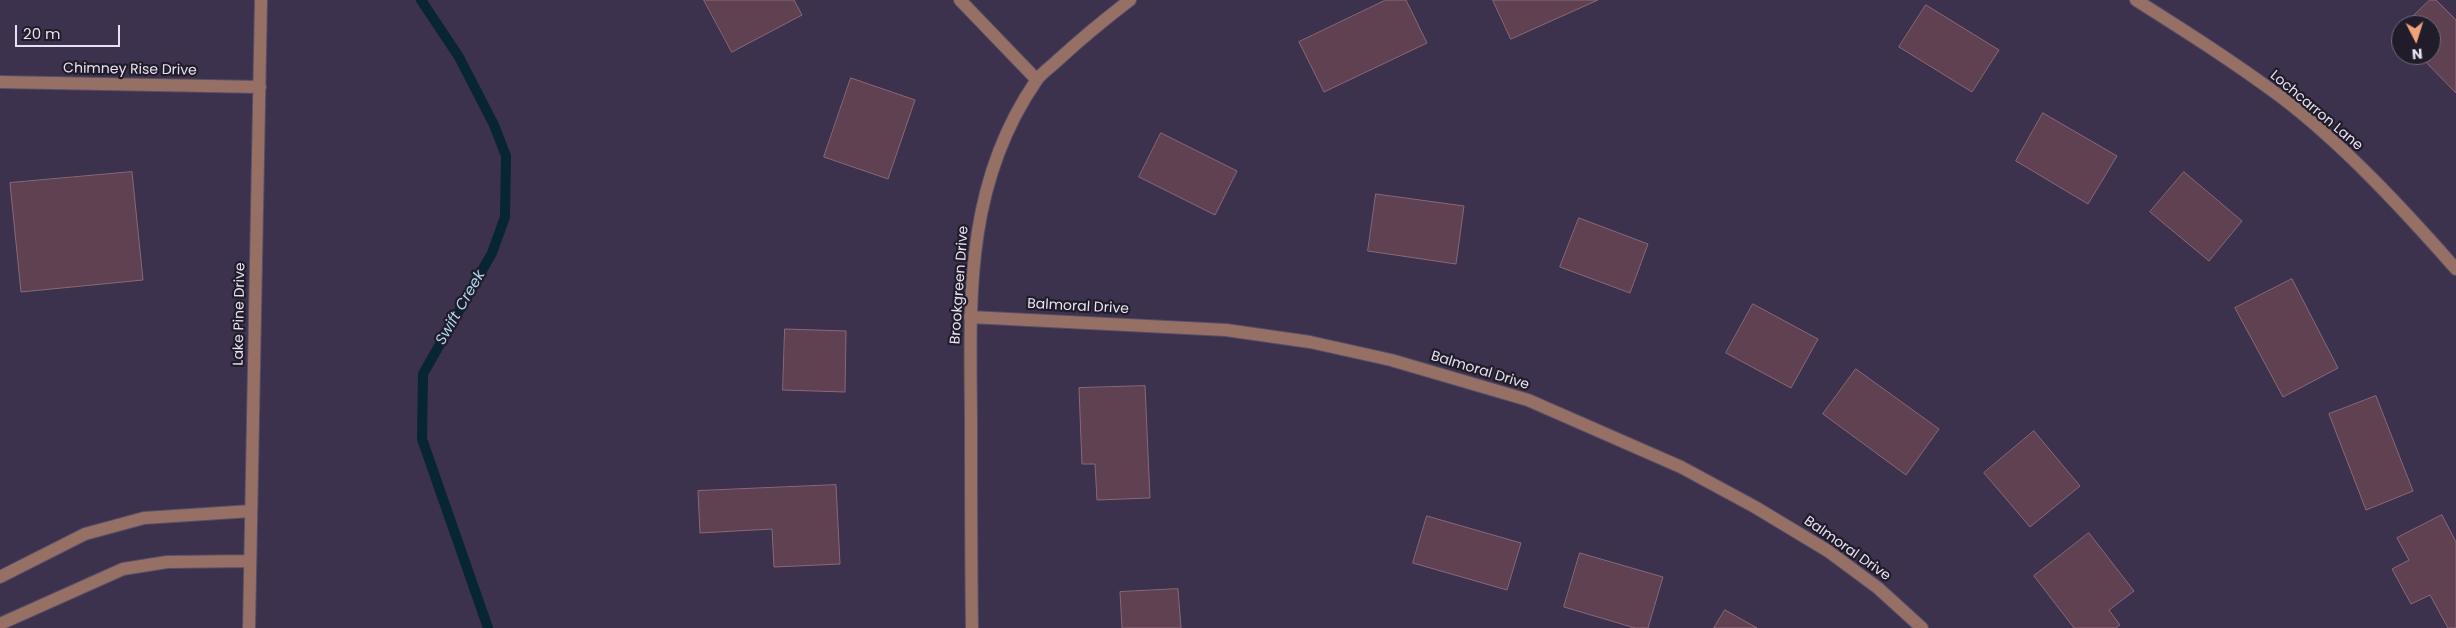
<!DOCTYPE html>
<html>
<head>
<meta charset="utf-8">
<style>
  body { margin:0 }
  #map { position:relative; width:2456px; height:628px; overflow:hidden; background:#3c324d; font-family:Poppins,sans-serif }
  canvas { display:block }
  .north { position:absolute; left:2391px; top:15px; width:50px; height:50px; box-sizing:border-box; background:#211c29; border:1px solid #706b7a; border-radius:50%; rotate:175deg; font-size:14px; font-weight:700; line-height:20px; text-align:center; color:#e7e1f3 }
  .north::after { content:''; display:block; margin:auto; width:18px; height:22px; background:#f1a27b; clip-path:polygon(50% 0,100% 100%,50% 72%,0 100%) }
  .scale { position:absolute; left:15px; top:25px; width:105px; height:22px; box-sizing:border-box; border:2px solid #e7e1f3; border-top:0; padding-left:6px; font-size:15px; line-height:18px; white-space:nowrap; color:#e7e1f3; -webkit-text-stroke:4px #211c29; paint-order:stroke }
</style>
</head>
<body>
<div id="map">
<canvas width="2456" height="628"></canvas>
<div class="north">N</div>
<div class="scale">20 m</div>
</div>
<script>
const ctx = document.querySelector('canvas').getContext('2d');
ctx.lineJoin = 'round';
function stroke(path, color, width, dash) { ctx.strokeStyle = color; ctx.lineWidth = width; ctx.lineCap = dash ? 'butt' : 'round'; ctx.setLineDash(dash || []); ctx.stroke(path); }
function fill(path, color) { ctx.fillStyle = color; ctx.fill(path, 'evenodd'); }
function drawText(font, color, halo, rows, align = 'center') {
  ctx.font = font + ' Poppins,sans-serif'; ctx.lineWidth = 4.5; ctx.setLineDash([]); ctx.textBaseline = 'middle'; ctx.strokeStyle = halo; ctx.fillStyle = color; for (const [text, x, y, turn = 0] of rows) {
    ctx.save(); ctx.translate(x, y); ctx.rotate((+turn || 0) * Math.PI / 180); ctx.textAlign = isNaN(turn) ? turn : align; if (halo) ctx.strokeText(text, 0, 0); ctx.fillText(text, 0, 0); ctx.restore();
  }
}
stroke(new Path2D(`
  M421,0l38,57 35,68 12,31 -1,61 -13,36 -69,121 -1,65 66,189`), '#072535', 10);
const building = new Path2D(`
  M704,0h90l8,15 -70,37z
  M1386,0h20l21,43 -103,49 -25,-50z
  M1493,0h105l-87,39z
  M2430,0h6l20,20v73l-37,-38h12v-30h-27z
  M1926,5l73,45 -27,42 -73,-45z
  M851,78l64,22 -27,79 -64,-22z
  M2043,113l74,43 -29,48 -72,-43z
  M1161,133l76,38 -22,44 -76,-38z
  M132,172l11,108 -122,12 -11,-109z
  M2184,172l58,49 -33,40 -59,-49z
  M1376,194l88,12 -8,58 -88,-13z
  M1579,218l69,26 -18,49 -70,-26z
  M2292,279l46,89 -55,29 -48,-89z
  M1753,304l65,35 -27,49 -65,-35z
  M785,329l61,2 -1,61 -62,-2z
  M1856,369l83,60 -33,46 -83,-61z
  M1145,386l5,112 -53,2 -2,-36h-13l-3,-76z
  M2376,396l37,95 -47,19 -37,-96z
  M2034,431l46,55 -50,41 -46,-54z
  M836,485l4,79 -66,3 -2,-38 -72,4 -2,-42z
  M2442,515l14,27v86h-8l-18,-33 -19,9 -19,-35 17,-9 -12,-22z
  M1427,516l94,27 -14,47 -94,-27z
  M2089,533l45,58 -25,19 11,15 -4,3h-42l-40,-52z
  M1580,553l83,24 -15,51h-13l-71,-21z
  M1178,589l3,39h-59l-2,-36z
  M1725,610l32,18h-43z`);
fill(building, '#604151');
stroke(building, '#896878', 1);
const minor = new Path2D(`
  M960,0l77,80
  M2136,0c49,31 98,62 145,97 62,47 123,113 175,172
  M0,82l260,5
  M970,317l256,13 84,12 81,18 137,40 153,67 74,40 73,44 50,37 44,40
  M0,577l85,-43 59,-16 107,-7
  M0,624l123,-55 44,-7 83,-1
  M249,628l12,-628
  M972,628c-1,-69 -1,-139 -1,-208 -1,-121 -7,-234 65,-339 5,-8 15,-14 22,-21 23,-21 47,-41 72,-60`);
stroke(minor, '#574e68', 14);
stroke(minor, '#977065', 12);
drawText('14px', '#e7e1f3', '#211c29', [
  ["Chimney Rise Drive",130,70,1],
  ["Lochcarron Lane",2316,111,40],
  ["Brookgreen Drive",960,285,-86],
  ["Balmoral Drive",1078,307,3],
  ["Lake Pine Drive",240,314,-89],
  ["Balmoral Drive",1480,371,17],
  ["Balmoral Drive",1847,549,35]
]);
drawText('italic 15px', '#abd6f0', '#211c29', [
  ["Swift Creek",461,308,-60]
]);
</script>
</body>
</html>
